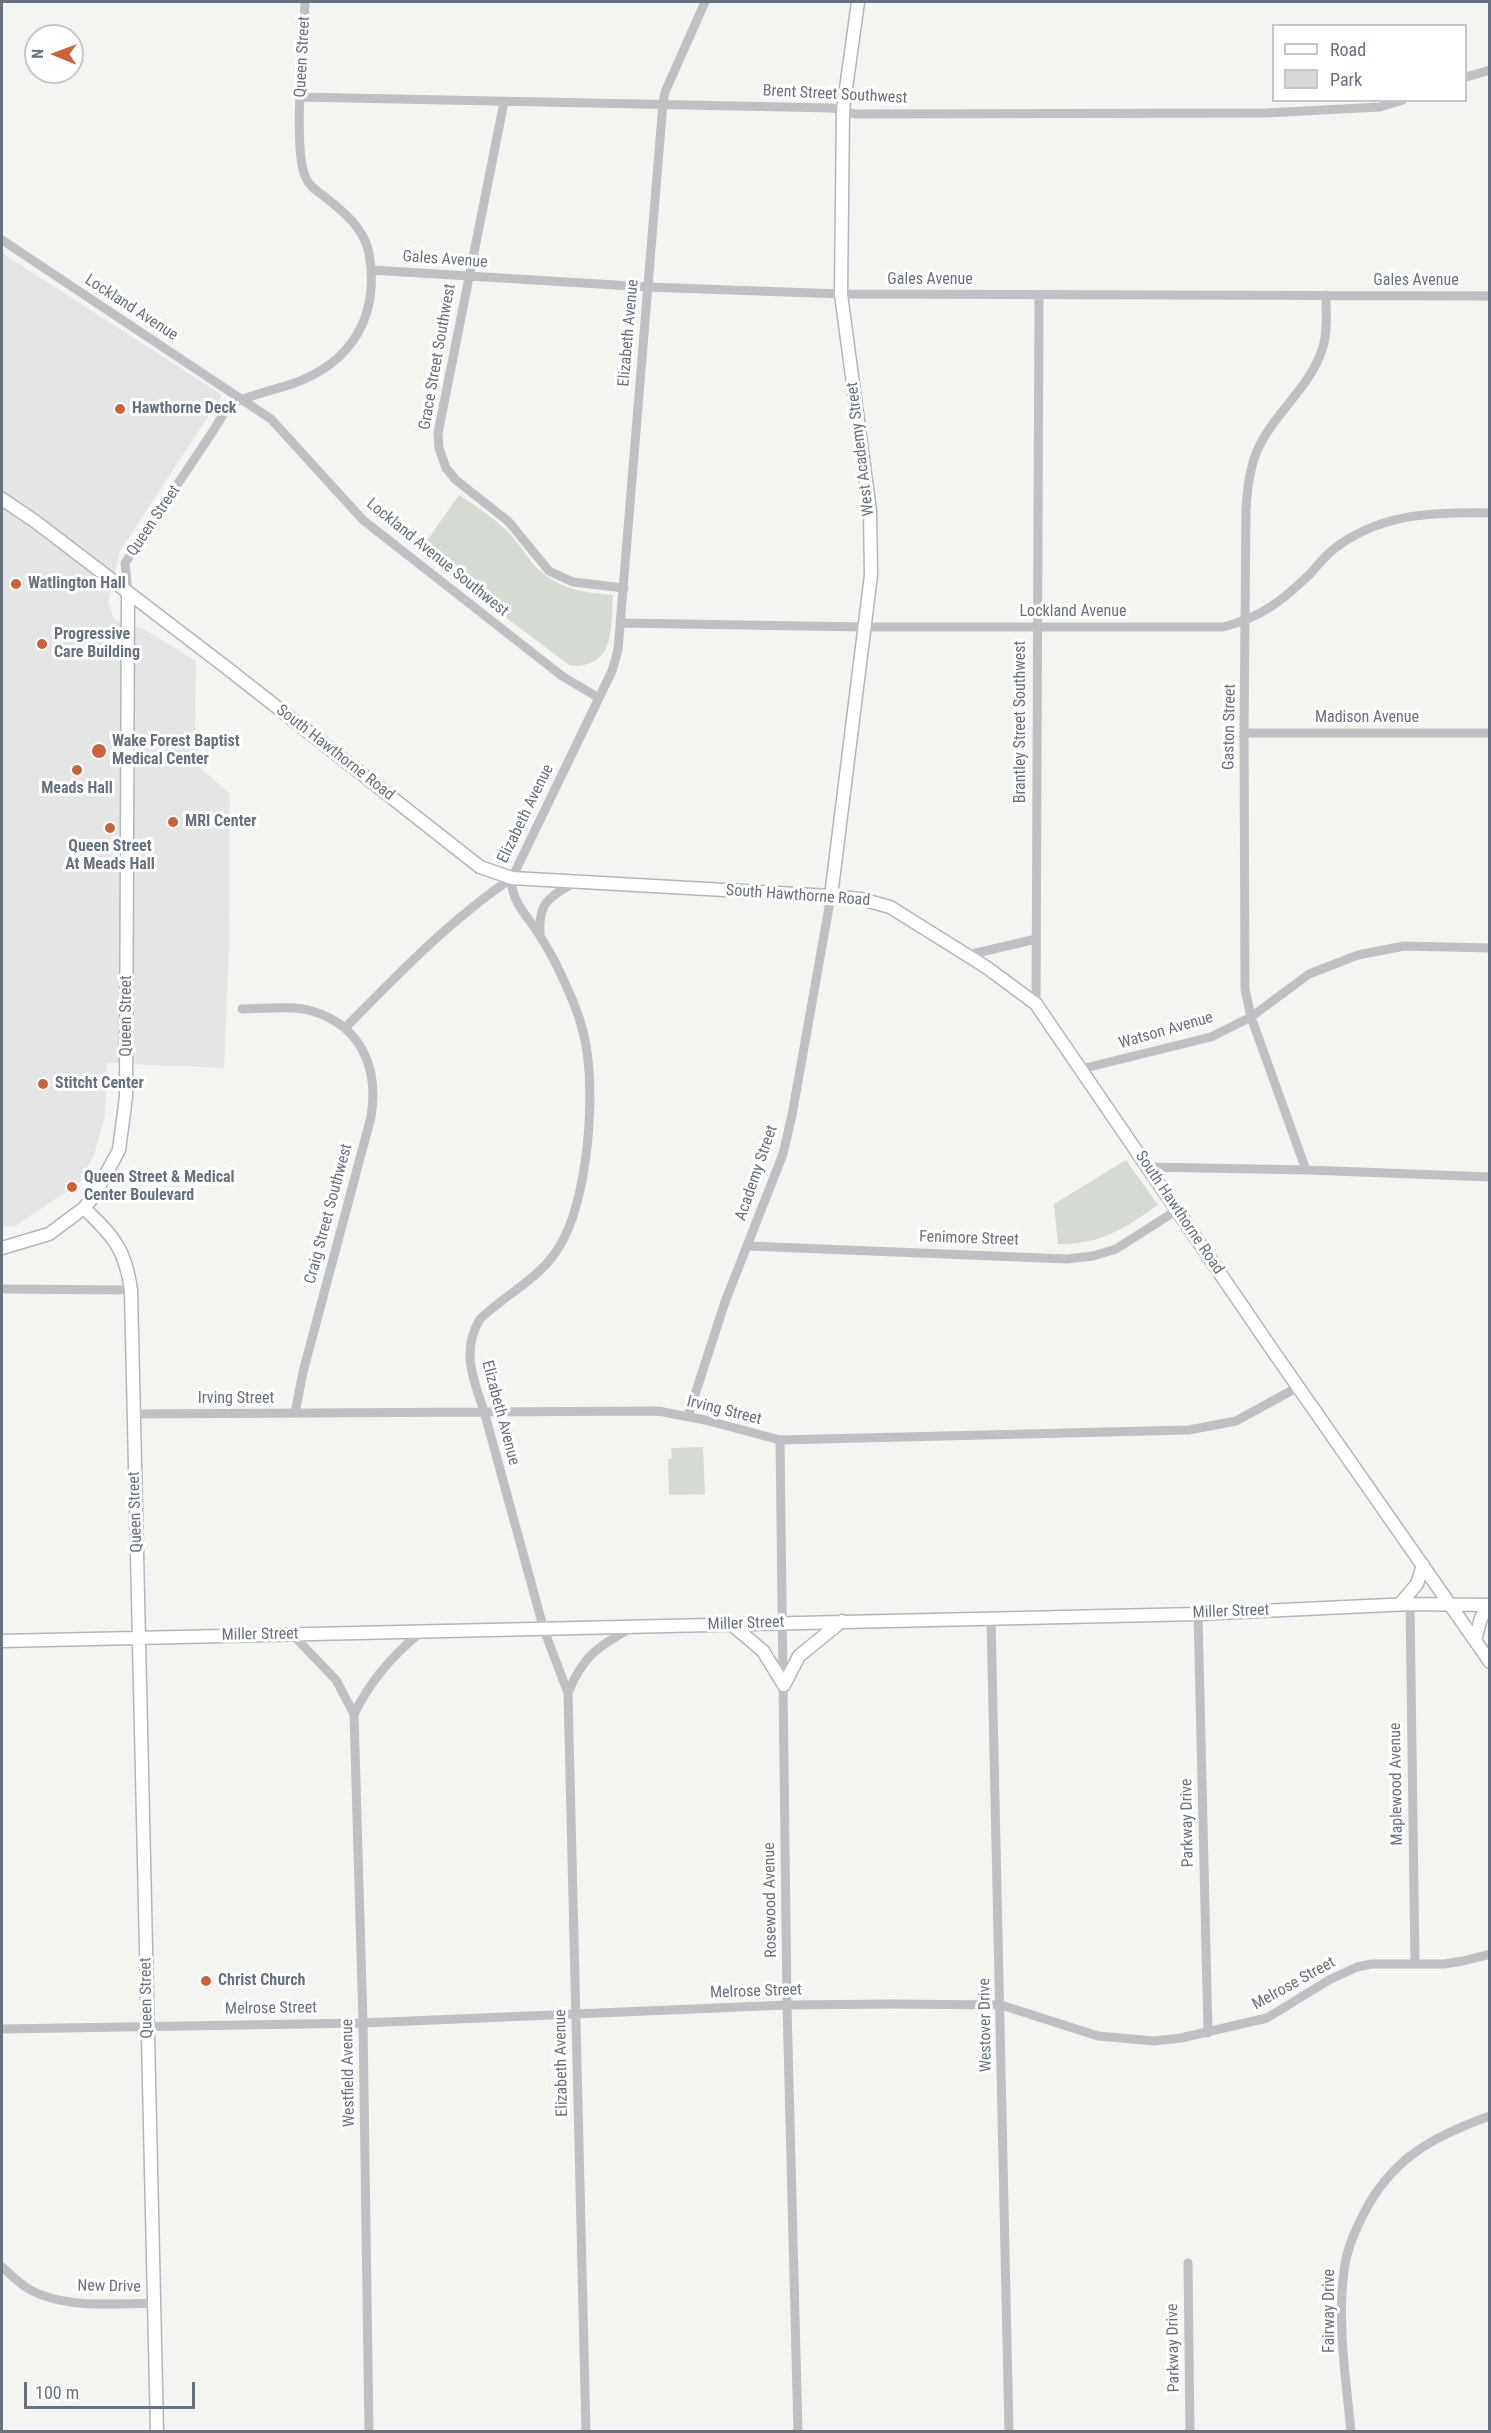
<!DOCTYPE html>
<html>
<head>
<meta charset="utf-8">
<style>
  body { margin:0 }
  #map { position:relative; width:1491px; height:2433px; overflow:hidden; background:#f4f4f1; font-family:"Roboto Condensed",sans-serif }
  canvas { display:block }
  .frame { position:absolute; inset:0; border:3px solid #67727e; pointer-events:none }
  .legend { position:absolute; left:1272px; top:24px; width:195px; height:78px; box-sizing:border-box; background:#fff; border:2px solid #c2c7cb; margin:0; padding:8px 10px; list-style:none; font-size:18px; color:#67727e }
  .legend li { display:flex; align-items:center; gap:12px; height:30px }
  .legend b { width:30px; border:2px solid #c2c7cb }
  .north { position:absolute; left:24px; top:24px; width:60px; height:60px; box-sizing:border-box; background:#fff; border:2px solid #c2c7cb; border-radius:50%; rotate:271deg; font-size:16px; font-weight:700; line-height:24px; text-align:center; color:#67727e }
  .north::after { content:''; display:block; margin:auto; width:21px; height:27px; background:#cc6239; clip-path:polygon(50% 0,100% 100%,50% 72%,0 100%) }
  .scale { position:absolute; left:24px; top:2382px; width:171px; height:27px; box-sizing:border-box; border:3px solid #67727e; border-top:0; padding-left:8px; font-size:18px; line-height:21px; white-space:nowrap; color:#67727e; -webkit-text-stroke:4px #fff; paint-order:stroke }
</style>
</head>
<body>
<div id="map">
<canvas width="1491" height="2433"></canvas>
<div class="frame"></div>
<ul class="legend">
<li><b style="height:8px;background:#fff"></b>Road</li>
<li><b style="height:16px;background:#d5dad2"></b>Park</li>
</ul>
<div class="north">N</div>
<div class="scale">100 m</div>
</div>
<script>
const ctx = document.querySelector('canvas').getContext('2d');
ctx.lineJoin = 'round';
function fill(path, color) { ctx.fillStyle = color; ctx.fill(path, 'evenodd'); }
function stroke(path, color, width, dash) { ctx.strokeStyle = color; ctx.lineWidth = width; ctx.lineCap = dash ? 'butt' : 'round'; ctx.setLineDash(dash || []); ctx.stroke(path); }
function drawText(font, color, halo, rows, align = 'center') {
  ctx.font = font + ' "Roboto Condensed",sans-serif'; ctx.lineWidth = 6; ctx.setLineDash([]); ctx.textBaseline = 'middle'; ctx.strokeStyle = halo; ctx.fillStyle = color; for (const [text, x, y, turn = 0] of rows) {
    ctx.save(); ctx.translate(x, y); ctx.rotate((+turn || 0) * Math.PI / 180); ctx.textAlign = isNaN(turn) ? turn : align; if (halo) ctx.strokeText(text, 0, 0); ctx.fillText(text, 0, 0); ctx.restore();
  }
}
fill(new Path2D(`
  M2,253l220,142 -102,156 -12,51 6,18 30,9 52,32 -1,74 4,32 31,27 -1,153 -5,121 -117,-5 -2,52 -10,37 -15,31 -65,43 -13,1z`), '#e4e5e4');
fill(new Path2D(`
  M459,495c18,12 37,24 52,40 9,10 16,22 25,32 22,22 48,26 77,28 -2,22 2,57 -21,67 -8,4 -15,5 -23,3l-150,-113z
  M1126,1160l32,45c-33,23 -58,40 -100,39l-4,-40z
  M703,1447l2,47 -36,1 -1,-36h4l-1,-11z`), '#d5dad2');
const secondary = new Path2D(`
  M2,499l34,23 191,146 253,199 32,11 319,18 30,3 29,8 96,60 50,37 237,347 217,311
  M831,896l40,-321 -1,-64 -29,-217 2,-184 15,-108
  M84,1208c29,28 41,40 47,82l26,1142
  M2,1248l47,-14 35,-26 10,-12 25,-46 7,-53 2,-504
  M1400,1604l17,-20 6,-19
  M731,1624l32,27 21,34
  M1475,1640l6,-22 8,-13
  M2,1641l1196,-27 212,-10 80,1
  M784,1685l15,-29 43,-35`);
stroke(secondary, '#b2b6ba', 15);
stroke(new Path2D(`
  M1466,77l24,-7
  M300,97l532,11 23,6 411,-1 114,-6 23,-7
  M504,102l-66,331 1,15 7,20 10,12 53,42 40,49 24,11 51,6
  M2,240l269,179 92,101 199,156 37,22
  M371,270l277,17 193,7 649,2
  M128,593l-3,-30c29,-43 57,-86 86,-129 6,-8 13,-24 21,-30 9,-6 47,-16 60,-20 60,-21 88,-68 77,-131 -5,-25 -25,-41 -44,-56 -8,-6 -15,-10 -19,-19 -14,-27 -2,-141 -1,-176
  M621,623l245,4h357c39,-10 59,-26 88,-54 6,-7 12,-14 18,-20 47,-40 103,-41 161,-40
  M1244,733h246
  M540,935c-2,-34 9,-37 35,-53
  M968,955l68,-16
  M1036,1004l3,-708
  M242,1009c23,0 48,-4 70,2 50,15 67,58 59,106l-68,255 -8,41
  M345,1028c52,-53 105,-108 167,-150
  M1081,1069l130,-32 40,-20 58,-43 49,-19 46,-9 86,2
  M1147,1167l161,3 182,7
  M1306,1170l-55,-153 -6,-28 -1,-256 2,-223c1,-20 3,-40 11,-59 16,-37 52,-62 65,-101 6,-17 4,-37 4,-55
  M748,1246l319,13 26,-3 23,-7 61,-39
  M2,1289l129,1
  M133,1414l525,-3 47,9 75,20 409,-10 47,-9 62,-34
  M688,1416l37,-114 58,-148 9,-39 39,-219
  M780,1440l7,565 11,427
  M1410,1604l5,360
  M1198,1614l10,419
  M991,1618l18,814
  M292,1634l44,46 18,34 9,309 6,409
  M568,1693c15,-37 29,-46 63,-65
  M354,1714c17,-34 38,-58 67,-82
  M2,2029l361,-6 424,-18 106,-1 108,1 97,31 56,5 27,-3 86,-20 62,-38 28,-13 15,-3h72l19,-3 27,-7
  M1188,2263l2,169
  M2,2267c8,7 16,15 25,21 35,21 88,16 126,15
  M586,2432l-18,-739 -24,-63 -60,-219c-11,-32 -23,-61 -4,-92 23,-22 54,-38 73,-63 34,-44 42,-150 34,-204 -4,-32 -18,-61 -32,-90 -6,-11 -12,-22 -19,-32 -11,-17 -26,-31 -24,-52l100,-207 6,-21 45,-547 2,-11 40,-90
  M1351,2432c-5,-53 -14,-109 -7,-161 2,-20 10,-38 19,-56 28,-56 70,-79 127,-99`), '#bec0c4', 9);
stroke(secondary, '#fff', 12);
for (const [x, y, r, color] of [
  [120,409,6,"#cc6239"],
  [16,584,6,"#cc6239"],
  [42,644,6,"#cc6239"],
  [99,751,8,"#cc6239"],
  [77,770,6,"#cc6239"],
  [173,822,6,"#cc6239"],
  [110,828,6,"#cc6239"],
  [43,1084,6,"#cc6239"],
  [72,1187,6,"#cc6239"],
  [206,1981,6,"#cc6239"]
]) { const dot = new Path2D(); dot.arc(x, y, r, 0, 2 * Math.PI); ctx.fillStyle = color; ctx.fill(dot); stroke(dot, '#fff', 2); }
drawText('16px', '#67727e', '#fff', [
  ["Queen Street",303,57,-87],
  ["Brent Street Southwest",835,95,3],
  ["Gales Avenue",445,260,4],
  ["Gales Avenue",930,280],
  ["Gales Avenue",1416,281],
  ["Lockland Avenue",131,308,33],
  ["Elizabeth Avenue",629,333,-85],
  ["Grace Street Southwest",438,357,-80],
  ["West Academy Street",861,449,-97],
  ["Queen Street",154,521,-56],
  ["Lockland Avenue Southwest",437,558,39],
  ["Lockland Avenue",1073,612],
  ["Madison Avenue",1367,718],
  ["Brantley Street Southwest",1021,722,-90],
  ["Gaston Street",1230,727,-89],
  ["South Hawthorne Road",335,753,38],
  ["Elizabeth Avenue",526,814,-64],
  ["South Hawthorne Road",798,896,4],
  ["Queen Street",127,1016,-90],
  ["Watson Avenue",1166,1031,-16],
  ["Academy Street",757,1173,-71],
  ["South Hawthorne Road",1179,1213,56],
  ["Craig Street Southwest",329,1214,-75],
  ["Fenimore Street",969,1239,2],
  ["Irving Street",236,1399],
  ["Irving Street",724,1411,14],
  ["Elizabeth Avenue",500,1413,75],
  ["Queen Street",136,1512,-92],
  ["Miller Street",1231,1612,-2],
  ["Miller Street",746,1624,-2],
  ["Miller Street",260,1635,-1],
  ["Maplewood Avenue",1397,1784,-91],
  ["Parkway Drive",1188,1823,-91],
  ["Rosewood Avenue",771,1900,-91],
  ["Melrose Street",1294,1984,-29],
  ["Melrose Street",756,1992,-2],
  ["Queen Street",147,1998,-91],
  ["Melrose Street",271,2009,-1],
  ["Westover Drive",986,2025,-91],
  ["Elizabeth Avenue",562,2063,-91],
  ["Westfield Avenue",349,2073,-91],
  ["New Drive",109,2287,1],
  ["Fairway Drive",1330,2311,-90],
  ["Parkway Drive",1174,2348,-91]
]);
drawText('bold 16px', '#67727e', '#fff', [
  ["Hawthorne Deck",132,409],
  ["Watlington Hall",28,584],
  ["Progressive",54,635],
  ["Care Building",54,653],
  ["Wake Forest Baptist",112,742],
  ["Medical Center",112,760],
  ["Meads Hall",77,789,"center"],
  ["MRI Center",185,822],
  ["Queen Street",110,847,"center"],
  ["At Meads Hall",110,865,"center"],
  ["Stitcht Center",55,1084],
  ["Queen Street & Medical",84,1178],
  ["Center Boulevard",84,1196],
  ["Christ Church",218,1981]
], 'left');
</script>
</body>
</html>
